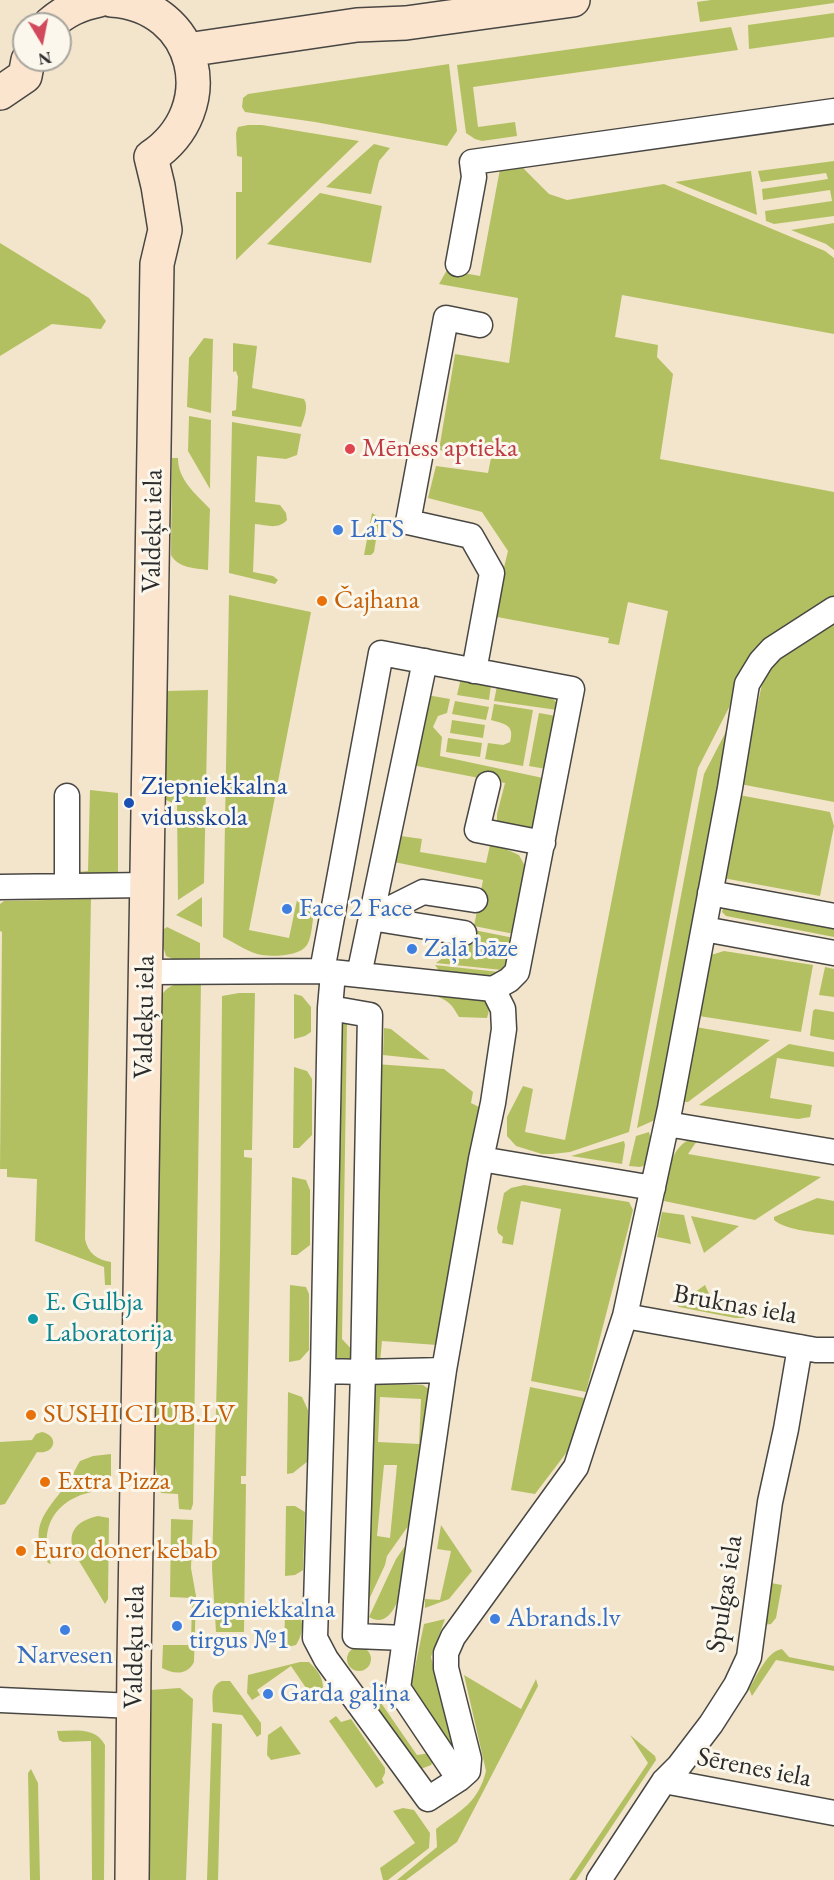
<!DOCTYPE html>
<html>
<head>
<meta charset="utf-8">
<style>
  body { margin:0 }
  #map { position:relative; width:834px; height:1880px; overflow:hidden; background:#f3e5cb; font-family:"EB Garamond",serif }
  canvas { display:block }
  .north { position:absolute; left:12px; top:12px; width:60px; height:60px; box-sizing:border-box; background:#fbf7ec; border:2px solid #a8a59f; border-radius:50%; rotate:170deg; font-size:16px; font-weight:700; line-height:24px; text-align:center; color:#2b2b2b }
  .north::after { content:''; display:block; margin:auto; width:21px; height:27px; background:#d1495b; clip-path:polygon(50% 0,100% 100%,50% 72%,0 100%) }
</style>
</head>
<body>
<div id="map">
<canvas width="834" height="1880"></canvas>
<div class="north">N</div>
</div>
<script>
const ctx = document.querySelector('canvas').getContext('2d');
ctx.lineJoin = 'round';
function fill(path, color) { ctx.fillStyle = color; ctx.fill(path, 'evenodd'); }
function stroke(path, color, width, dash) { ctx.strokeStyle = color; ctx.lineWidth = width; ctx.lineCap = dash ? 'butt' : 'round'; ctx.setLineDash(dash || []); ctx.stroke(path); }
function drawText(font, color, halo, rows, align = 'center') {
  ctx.font = font + ' "EB Garamond",serif'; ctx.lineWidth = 6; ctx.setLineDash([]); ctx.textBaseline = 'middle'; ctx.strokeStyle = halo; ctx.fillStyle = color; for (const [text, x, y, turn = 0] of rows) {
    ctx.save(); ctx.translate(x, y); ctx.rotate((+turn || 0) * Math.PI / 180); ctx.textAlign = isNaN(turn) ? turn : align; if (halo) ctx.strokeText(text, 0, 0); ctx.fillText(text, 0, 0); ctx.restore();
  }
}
fill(new Path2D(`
  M711,0h123v3l-134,19 -3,-20z
  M834,13v24l-85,12 -1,-24z
  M731,27l7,23 -265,37 5,40 37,-5 2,14 -35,5 -7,-2 -9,-6 -9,-68z
  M449,64l8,67 -10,15 -132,-24 -70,-10 -3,-5 1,-9 5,-4z
  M248,125h14l97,16 -123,119v-68h6v-35l-5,-1 -1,-23 2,-6z
  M374,144l16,4 -11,13 -8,33 -45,-7z
  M834,161v55l-60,8 -8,-3 -1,-10 67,-10 -2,-11 -67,10 -1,-11 66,-10 -2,-6 -65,9 -3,-11z
  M523,168l26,26 18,6 97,-16 161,67 9,7v76l-212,-39 -7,42 43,8 -1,12 16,17 -13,85 174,33v106l-80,52 -15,38 -41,80 -69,364 -59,20 -18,2h-10l-26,-8 -9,-10v-19l16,-31 10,3 -8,43 40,8 103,-529 -40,-9 -9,43 -11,-2 1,-5 -117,-22 16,-65 -26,-39 -54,-14 8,-32 52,7 3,-15 -52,-8 16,-96 54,9 9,-65 -79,-14 8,-14 33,6 20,-107z
  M751,171l6,44 -82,-33z
  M320,193l62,13 -11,57 -104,-19z
  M834,223v27l-8,-6 -35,-14z
  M0,243l89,55 17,23 -5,8 -49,-5 -52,32z
  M204,338l9,1 -2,74 -24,-6 2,-49z
  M233,343l24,3 -5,42 52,11c5,8 0,19 -3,28l-69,-11v-5l4,-1 2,-33 -2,-6 -3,1z
  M189,416l22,4 -1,69 -22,-38z
  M232,422l69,12 -4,21 -11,4 -29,-3 -2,46 25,3 6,8 1,7c-9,10 -20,5 -32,4l-2,48 20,4 5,4 -3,4 -46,-11z
  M172,458h6c0,22 17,35 32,51l-2,61c-14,-2 -30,-2 -37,-15z
  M372,513l5,3 2,5 -5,31 -3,3h-7z
  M229,595l82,17 -62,318 40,8 8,-38 10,2 7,11c-2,10 -2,24 -7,32 -7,11 -33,12 -45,10 -13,-2 -27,-12 -39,-18z
  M834,623v179l-94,-18 26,-118z
  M461,678l30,7 -2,15 -32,-5z
  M497,686l55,12 6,6 -1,6 -63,-9z
  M208,690l-4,193 -26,17 -1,-95 -11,-5v-109z
  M427,695l23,4 -3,14 -9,3 -5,11 9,10 -2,19 103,22 -8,49 -4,5 -34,-8v-10l8,-31 -88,-17 -3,-5z
  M455,701l34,6 -3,13 -34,-6z
  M494,704l39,6 -10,56 -38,-7 3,-16 15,2 7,-3c5,-17 -5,-18 -19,-22z
  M539,713l17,3 -10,53 -17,-3z
  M733,718l-78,402 -18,8 67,-354z
  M452,720l33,5 -2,13 -33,-5z
  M448,738l34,5 -2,14 -34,-5z
  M90,790l28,3v82l-40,1v-4l10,-1z
  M739,795l91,17 4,14 -14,70 -97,-18z
  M394,835l28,4 -2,13 66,11 4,-18 11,2 18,8 7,13 -12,66 -40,-8 9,-46 -94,-19z
  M202,897v30l-26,-12z
  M91,899l-6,340c3,14 12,21 26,23v23h-6l-1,-18 -69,-26 2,-62 -30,-2v-8h-7l2,-237 -2,-1v-27l4,-3z
  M723,908l111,18v11l-108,-21 -4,-4z
  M167,927l33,16v18l-18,2 -16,-7 -3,-10 1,-17z
  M474,930l40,8 -7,29 -5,3 -66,-7 26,-19z
  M724,951l89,14 -12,67 -102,-16 8,-56 4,-5z
  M435,965l64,7 -1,3 -10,4 -45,-3z
  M825,967l9,2v28l-15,-2z
  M201,982l-8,522 -2,6 -12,-1 -1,-15 -17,-1 -8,-37 3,-98 6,-363c8,-14 24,-12 39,-13z
  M438,992c16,2 61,-1 49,26l-28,-1c-6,-10 -9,-16 -21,-20z
  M239,993h16l-3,157h-8v7l8,1 -6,318h-5v8h5l-2,148h-28l-4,-63 8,-319 2,-254z
  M294,994l8,2 9,11v25l-6,4 -11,3z
  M815,1009l19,3v28l-23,-4 -1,-1 3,-24z
  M342,1024h5l-5,315 15,16 -12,9 -8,-3 -1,-14z
  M696,1027l74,13 -82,62h-4l-2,-3z
  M384,1028l7,1 39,31 -47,-5z
  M789,1044l45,8v15l-57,-9 -7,40 42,7 -2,12 -12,2 -99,-14z
  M376,1064l68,5 29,23 -2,11 8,4 -15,130 -27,108 -55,-4 -2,21 -8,-4z
  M294,1067l13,4 5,8v56l-13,13h-6z
  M649,1132l3,12 -6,21 -6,2 -11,-1 7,-30z
  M692,1138h7l-11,16 133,23 -66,43 -91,-19c4,-23 3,-52 28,-63z
  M624,1141l1,4 -3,19 -51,-8z
  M292,1177l14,3 4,10v55l-13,10h-6z
  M524,1185l105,17 4,8 -47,182 -55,-11 30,-172 -40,-8 -8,44 -11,-2 1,-6 -5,-4 -1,-5 7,-35 7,-5z
  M817,1198l17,3v34c-17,-3 -47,-4 -60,-15v-3z
  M662,1212l22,3 7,29 -34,-7z
  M691,1216l48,10 -35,27z
  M290,1285l16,2 3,7v56l-9,10 -11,2z
  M705,1285l7,15 34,18h-11l-56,-11 -2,-2z
  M372,1384l51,1 7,5 -19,132 -24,34 -2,9 -19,41zM380,1397l41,2 -2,45 -41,-2zM384,1465h13l-7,73 -13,-2z
  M530,1387l54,11 -14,50 -35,46 -24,-4z
  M288,1392l14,5 6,13v51l-15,12 -6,1z
  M42,1432c18,4 13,23 -5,20l-32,52 -5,1v-63l32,-2 4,-6z
  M111,1454v36c-44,0 -76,28 -60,74l-3,-1c-21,-35 -3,-50 18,-78 6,-7 9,-16 14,-24l13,-5z
  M286,1506h9l10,6 -2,58 -8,5 -10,1z
  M98,1516l11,2 -1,81 -3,5 -29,-48c-11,-22 -1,-35 22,-40z
  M171,1519l22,1 -2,48 5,28 -2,66c-7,14 -21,12 -32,6l1,-23h28l1,-47 -22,-1z
  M441,1525l31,46 -23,28 -24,9v-9l15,1 11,-49 -14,-2z
  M410,1539c-3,18 -8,97 -41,78l27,-58z
  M771,1583l11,2 -6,33 -5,6 -7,1z
  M300,1615c4,10 2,21 -4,30l-12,3 1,-32z
  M445,1619l-14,38 25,91 -5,5 -42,-57 15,-72z
  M347 1659a12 12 0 1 1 24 0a12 12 0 1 1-24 0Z
  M782,1649l7,8 45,9v5l-58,-11 -24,36 -3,-7c8,-13 18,-38 33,-40z
  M300,1662h9c11,11 15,17 14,32l-8,7 -24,-35 -34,24 3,5 -8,5 -5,-7 1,-18z
  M464,1675l57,34 15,-30 2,7 -81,156 -51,38h-9l40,-33 -1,-18c25,-19 42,-26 50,-58z
  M222,1681h8l31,42v11l-4,3 -15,-22 -29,-3c0,-12 -4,-26 9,-31z
  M386,1683l8,7v6l-15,4 38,55 14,-2 4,5 -4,7 -10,4 -50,-69 1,-10z
  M180,1688l13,11 -7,181h-36v-190z
  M336,1716l5,6 10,-3 34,49v5l-3,6 2,4 -8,5 -47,-67z
  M212,1723l10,1 -4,156h-11z
  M281,1726l20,28 -30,6 -4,-5 1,-20z
  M57,1731c19,0 38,-4 48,14l-1,135h-12l-1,-139 -28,1 -4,-2z
  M630,1735l25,21 1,4 -80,120h-7l79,-117z
  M31,1769l7,14 2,97h-10l-2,-107z
  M403,1808l11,2 16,23 -1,15 -41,32h-5l-3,-12 35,-25 -22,-32z`), '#b3c062');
const street = new Path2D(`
  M458,264l16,-87 -2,-15 362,-51
  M474,671l18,-98 -21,-37 -63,-14 38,-204 34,7
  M488,784l-11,46 66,13
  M67,886v-90
  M0,887l147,-2
  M710,893l124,23
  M371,918l52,-26 52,8
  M371,918l93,15
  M704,929l130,24
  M322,971l59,-318 191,36 -55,283 -8,8 -16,9 10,20 1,20 -11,74 -12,56 -37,211 -46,318 61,91
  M146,972l176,-1 171,18
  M333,973l-3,35 -7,363 -8,267 11,21 102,140 31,-20 9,-8 1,-12 -23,-91v-15l7,-16 123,-170 49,-151 45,-208 60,-320 17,-104 14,-23 11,-12 62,-40
  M359,975l66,-314
  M330,1008l40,7 -7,357 -8,264 50,2
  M667,1124l167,28
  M481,1159l172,29
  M625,1316l191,34h18
  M323,1371l40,1 81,-2
  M0,1700l134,6
  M664,1781l170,32
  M599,1880l65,-99 15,-15 32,-42 25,-39 13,-28 21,-155 16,-73 14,-82`);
const secondary = new Path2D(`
  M111,0c87,5 112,109 40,157l7,29 7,44 -8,34 -23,1399 -2,217
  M50,24c15,-13 29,-20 49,-24
  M187,50l170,-25 49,-2 167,-23
  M0,93l25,-17 3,-16`);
stroke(street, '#494743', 27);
stroke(secondary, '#494743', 36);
stroke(street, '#fff', 24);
stroke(secondary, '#fce5cf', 33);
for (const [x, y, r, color] of [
  [350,449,6,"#e0444e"],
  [338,530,6,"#3f7fe0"],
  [322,601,6,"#e8710a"],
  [129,803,6,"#1a4fb4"],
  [287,909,6,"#3f7fe0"],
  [412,949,6,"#3f7fe0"],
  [33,1319,6,"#0f9aa8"],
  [31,1415,6,"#e8710a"],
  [45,1482,6,"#e8710a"],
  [21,1551,6,"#e8710a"],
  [495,1619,6,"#3f7fe0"],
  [177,1626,6,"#3f7fe0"],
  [65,1630,6,"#3f7fe0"],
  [268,1694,6,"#3f7fe0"]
]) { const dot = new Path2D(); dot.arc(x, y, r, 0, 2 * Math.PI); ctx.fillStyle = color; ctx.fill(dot); stroke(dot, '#fbf7ec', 2); }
drawText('27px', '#be3a42', '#fbf7ec', [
  ["Mēness aptieka",362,449]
], 'left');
drawText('27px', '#366cbe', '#fbf7ec', [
  ["LaTS",350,530],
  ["Face 2 Face",299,909],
  ["Zaļā bāze",424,949],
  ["Ziepniekkalna",189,1610],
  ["tirgus №1",189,1641],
  ["Abrands.lv",507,1619],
  ["Narvesen",65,1656,"center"],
  ["Garda gaļiņa",280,1694]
], 'left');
drawText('27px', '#2b2b2b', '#fbf7ec', [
  ["Valdeķu iela",153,531,-89],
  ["Valdeķu iela",145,1017,-89],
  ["Bruknas iela",735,1305,10],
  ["Spulgas iela",725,1594,-81],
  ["Valdeķu iela",135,1647,-89],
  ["Sērenes iela",754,1768,11]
]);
drawText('27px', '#c56008', '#fbf7ec', [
  ["Čajhana",334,601],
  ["SUSHI CLUB.LV",43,1415],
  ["Extra Pizza",57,1482],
  ["Euro doner kebab",33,1551]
], 'left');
drawText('27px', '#164399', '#fbf7ec', [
  ["Ziepniekkalna",141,787],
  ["vidusskola",141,818]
], 'left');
drawText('27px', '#0d838f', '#fbf7ec', [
  ["E. Gulbja",45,1303],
  ["Laboratorija",45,1334]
], 'left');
</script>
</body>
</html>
